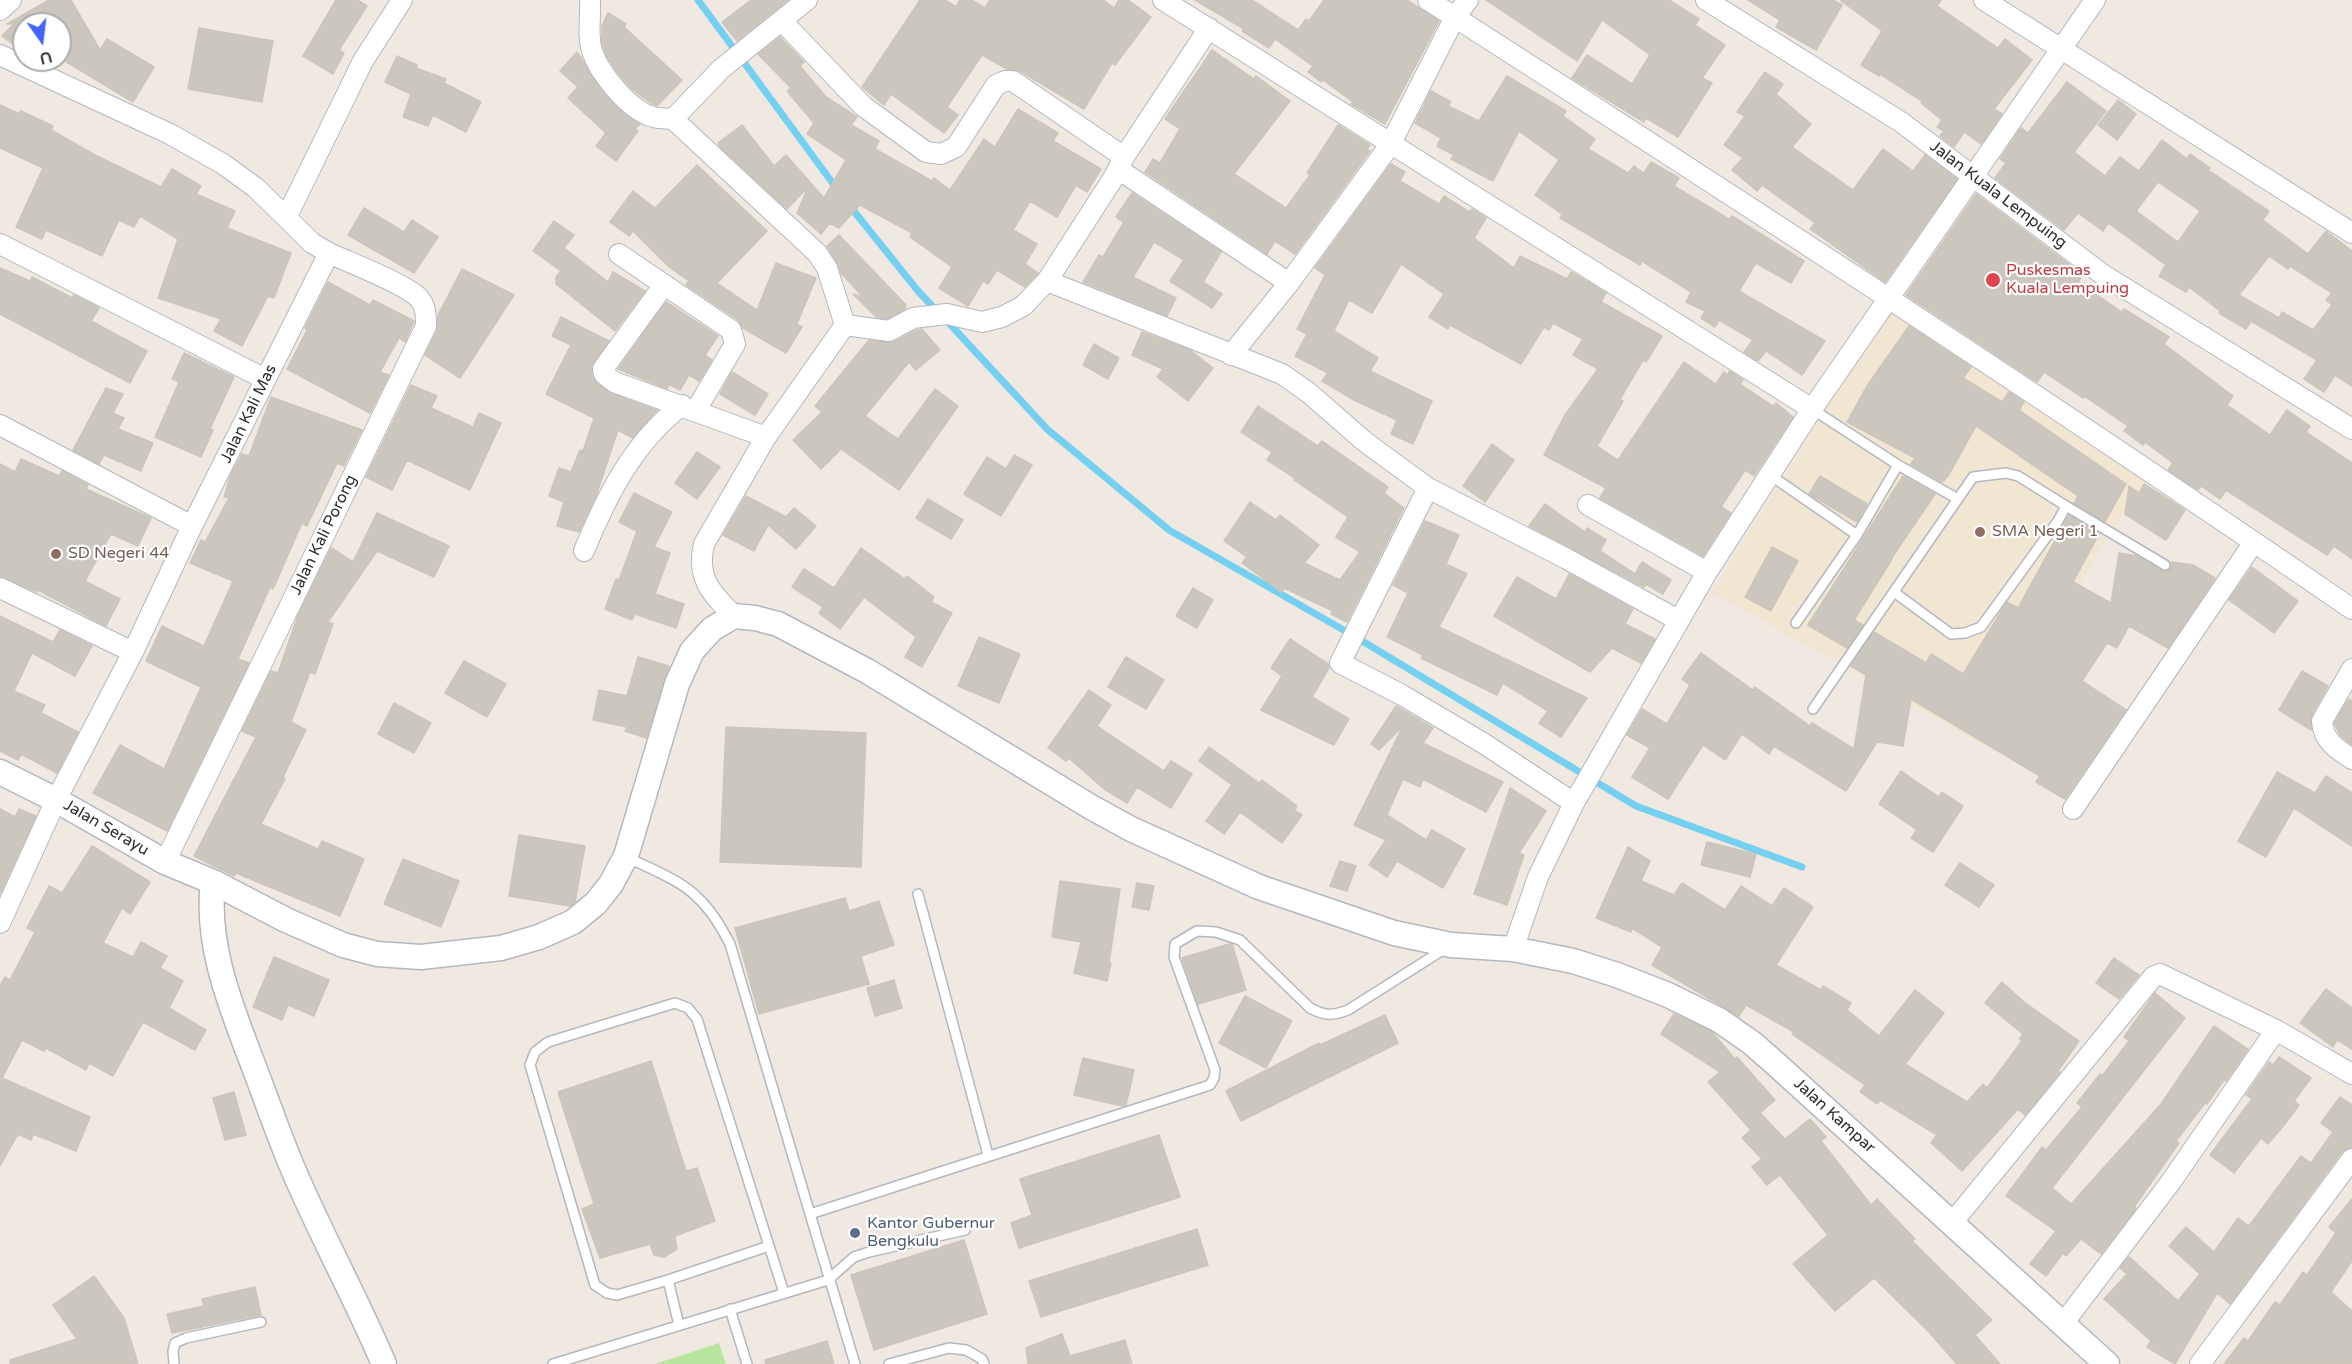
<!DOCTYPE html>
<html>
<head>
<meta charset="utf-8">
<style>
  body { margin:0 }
  #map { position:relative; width:2352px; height:1364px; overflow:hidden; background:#efe9e1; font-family:"Varela Round",sans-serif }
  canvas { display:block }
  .north { position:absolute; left:12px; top:12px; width:60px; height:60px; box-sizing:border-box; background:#fff; border:2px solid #ababab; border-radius:50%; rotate:166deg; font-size:16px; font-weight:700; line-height:24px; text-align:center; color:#2e2e2e }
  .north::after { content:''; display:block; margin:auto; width:21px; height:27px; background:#4264fb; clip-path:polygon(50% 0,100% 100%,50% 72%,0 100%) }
</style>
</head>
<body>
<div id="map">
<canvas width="2352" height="1364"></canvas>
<div class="north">U</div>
</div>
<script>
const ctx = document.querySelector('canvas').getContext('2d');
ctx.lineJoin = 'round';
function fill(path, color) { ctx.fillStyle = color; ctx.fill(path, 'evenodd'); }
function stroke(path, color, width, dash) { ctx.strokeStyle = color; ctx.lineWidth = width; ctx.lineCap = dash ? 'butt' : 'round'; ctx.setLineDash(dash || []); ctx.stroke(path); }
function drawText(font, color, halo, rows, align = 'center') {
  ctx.font = font + ' "Varela Round",sans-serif'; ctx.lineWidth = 4.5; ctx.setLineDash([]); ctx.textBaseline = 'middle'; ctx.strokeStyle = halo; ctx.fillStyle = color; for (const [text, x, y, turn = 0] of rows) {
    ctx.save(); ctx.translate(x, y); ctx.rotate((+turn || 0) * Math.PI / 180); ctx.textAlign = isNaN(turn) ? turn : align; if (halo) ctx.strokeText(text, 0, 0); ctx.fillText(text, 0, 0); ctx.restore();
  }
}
fill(new Path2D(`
  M1889,308l256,170 -164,266 -269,-152z`), '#f0e6d1');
fill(new Path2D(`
  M719,1343l7,21h-71z`), '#b6e59e');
stroke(new Path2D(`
  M698,0l139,189
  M849,205l69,86 20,21
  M946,320l101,109 122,101 185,106 282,170 166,61`), '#75cff0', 7);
const building = new Path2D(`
  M49,0h22l29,50 7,-11 47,28 -21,35 -73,-44v-34h-36v29l-22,-17 12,-12h-7z
  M336,0h21l10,6 -28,44 5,3 -11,21 -30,-18z
  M751,0h37l-51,41 -15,-19z
  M920,0h25l11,7 4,-7h12l13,8 5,-8h113l11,8 5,-8h9l23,17 -36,48 -3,-2 -28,46 -64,-38 -13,-2 -25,-14 -35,52 11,8 -14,18 -53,-39 -7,11 -22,-18z
  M1195,0h57l46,30 8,-11 3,2 15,-21h83l32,21 -54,103 -34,-20 2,-2 -30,-22 -2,2 -13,-10 5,-6 -38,-27 -6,9 -27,-17 2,-2z
  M1486,0h183l30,19 -4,6 30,20 -23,33 10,5 -34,54 -32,-19 -2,4 -72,-44 15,-23 45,29 18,-29 -48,-35 -25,41z
  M1748,0h85l9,5 -26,45 -40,-23 4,-7z
  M1840,0h101l-4,6 61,42 7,-9 27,21 -38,49 8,5 -21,30 -17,-12 -10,15 -14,-11 4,-5 -7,-4 5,-7 -21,-17 1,-2 -42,-27 -1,2 -18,-11 21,-34z
  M608,13l18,11 -2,3 58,53 -25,26 -9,-5 -16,-12 -15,-17 -11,-17 -4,-12v-17z
  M199,28l74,13 -11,61 -74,-13z
  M780,37l24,25 -4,4 26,31 31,20 -6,8 28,16 -4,8 57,32 2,-3 16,12 34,-51 11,8 23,-38 40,24 -5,8 48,28 -14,23 -11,-7 -19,32 -27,-16 -17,29 24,14 -12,20 13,9 -13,14 -28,-17 -9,14 -5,-3 -15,25 -29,-18 13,-21 -42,-30 2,-4 -52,-28 -21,23 -9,-5 -9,11 -24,-21 11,-26 -21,22 -66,-61 -3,-5 24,-18 32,41 12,-11 38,43 22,-38 -39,-26 7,-11 -27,-32 4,-3 -33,-34z
  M1212,50l42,29 2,-3 34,25 -56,73 52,34 24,-33 -3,-2 31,-48 32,20 -3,4 3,2 -75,103 -20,-13 -8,13 -122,-82 8,-13 7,4 20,-34 -15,-10z
  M577,52l29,44 19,19 15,9 -5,5 3,2 -22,30 -20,-15 10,-13 -38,-35 10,-11 -18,-16z
  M397,56l20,9 -1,3 30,11 -2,4 37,19 -15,30 -33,-17 -5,11 -25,-9 8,-23 -26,-12z
  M1765,72l18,12 -7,10 35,30 -19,23 61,43 30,-41 30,22 12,-16 32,24 -72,103 -75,-53 5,-6 -53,-38 -5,6 -25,-21 11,-12 -19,-13 21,-29 -8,-4z
  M1507,76l59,35 -3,5 32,23 -7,10 40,24 6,-7 10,7 7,-11 28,16 -5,8 55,33 3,-3 72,45 -13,22 -35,-20 -17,28 86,50 -23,34 -36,-24 -8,10 -14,-9 9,-12 -34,-20 -4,7 -14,-9 4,-7 -19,-9 5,-10 -49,-31 -2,4 -80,-47 2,-4 -27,-19 24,-35 -40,-29 -26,50 -42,-22 3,-4 -17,-9 4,-8 -26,-15 16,-32 20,11 -3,4 31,15z
  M2067,82l39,29 -32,41 31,24 15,-19 19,14 23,-31 25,19 3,-5 20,14 -2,2 61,41 -6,9 45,34 18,-23 26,20v135l-17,-11 -11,17 -20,-13 13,-19 -66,-39 -5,8 -27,-16 1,-2 -31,-24 -3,5 -27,-16 7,-11 -58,-42 -5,8 -25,-18 -14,17 -69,-52 11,-15 -6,-4 21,-31 7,5zM2158,182l42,29 -22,31 -42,-31zM2269,256l19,13 2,-3 42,27 -6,7 6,5 -19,25 -31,-18 -3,6 -40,-23z
  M2118,100l18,14 -19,26 -19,-15z
  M0,105l19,9 2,-3 32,15 -2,4 44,25 66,32 11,-18 29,17 -5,8 39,17 -8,17 64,25 -17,45 -6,-2 -26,50 -28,-15 7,-12 -63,-21 20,-59 -38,-23 -6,11 -15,-7 -17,36 -56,-26 -4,9 -26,-12 27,-59 -43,-20z
  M1391,164l14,8 -5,9 39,23 5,-8 25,16 3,-3 14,9 -12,20 40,30 6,-12 47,23 4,-7 35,21 -5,9 61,34 -16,26 -3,-2 -23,39 3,2 -26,45 21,14 66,-98 32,22 8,-12 3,3 3,-4 13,9 -3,4 33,22 3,-3 17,14 -39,59 -9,-6 -24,37 10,6 -28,43 -103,-58 6,-10 -62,-33 21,-40 33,-46 -25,-14 10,-16 -30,-16 -4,7 -5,-3 -23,37 -71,-39 -2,4 -19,-12 15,-23 -43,-30 -29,49 -23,-13 -15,31 44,27 -8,13 62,30 -19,43 -22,-10 6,-14 -43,-20 -32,-19 6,-8 -33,-17 12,-22 -10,-5 28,-54 -10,-7z
  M697,165l70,66 -50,52 40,27 19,-47 40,15 -19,46 5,3 -16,26 -43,-25 -5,-8 -52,-35 3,-4 -20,-14 -36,-36 -4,5 -19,-14 23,-31 22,17z
  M1132,193l89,59 -18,30 19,12 -10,14 -42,-27 14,-21 -30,-18 -21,35 43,21 -9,18 -84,-34 16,-27 4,2 21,-35 -8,-5z
  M1976,194l107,81 -5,7 44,30 2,-3 45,28 -5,7 69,52 -6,9 43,30 17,-25 23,16 -4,6 46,31v96l-18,-13 -7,9 -101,-65 -6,9 -19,-13 -3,4 -30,-20 5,-7 -28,-21 -2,3 -19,-14 4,-5 -44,-30 -1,2 -39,-26 -7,10 -131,-87z
  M364,208l40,24 8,-12 26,17 -24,36 -66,-38z
  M554,221l20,14 -10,13 44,34 5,-10 32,19 -30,40 -59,-47v-7l5,-6 -28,-20z
  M839,235l67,70 -1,4 -18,10 -11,-2 -23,-23 10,3 -22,-24 -4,-11 -10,-16z
  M0,268l30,13 2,-4 40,21 2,-3 25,13 -8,13 56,30 -17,32 -130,-69z
  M462,269l52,26 -54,83 -35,-23 12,-24 1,-16z
  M328,282l42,23 3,-5 41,21 -9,21 -6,-4 -19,34 9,3 -19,38 -83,-44 20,-39 -2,-2z
  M666,302l52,34 -13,19 7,5 -13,21 -10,-6 -9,15 -11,-6 -2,5 -49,-20z
  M561,317l48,24 -18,25 1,10 5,7 13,10 47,17 -24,28 -15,-8 -22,66 -17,36 -22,-6 7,-24 -15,-6 10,-28 12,4 9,-22 3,1 11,-33 -48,-24 25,-49 -19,-9z
  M1909,326l62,41 -8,11 39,24 7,-10 15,10 -5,8 107,74 -21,38 -31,-19 4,-7 -102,-70 -28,50 -6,6 -31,-18 4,-6 -68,-36 20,-36z
  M922,329l18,21 -24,20 -7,-8 -44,54 33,23 37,-50 23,17 -59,84 -58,-41 -20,20 -28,-29 29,-28 -7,-6 54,-66 25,2 23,-12z
  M1142,332l48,18 23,18 -25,33 -31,-24 6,-8 -31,-14z
  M1094,344l25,14 -11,21 -25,-14z
  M184,353l50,24 -24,52 3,1 -12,27 -46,-20 24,-55 -7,-3z
  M732,372l36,22 -13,21 -35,-21z
  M411,385l26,11 -6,12 42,19 6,-14 22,10 -31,67 -63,-30 -15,30 -26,-13z
  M106,388l17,6 -10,19 11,5 -6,11 35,14 -12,28 -37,-16 -5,9 -26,-14z
  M271,397l91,33 -18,36 -7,-3 -30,63 -5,-3 -29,66 -3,-2 -32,72 11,4 -82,168 -74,-38 27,-48 44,24 37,-82 -55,-26 16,-35 42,20 29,-65 -43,-18 11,-23 4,2 24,-44 -5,-1 6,-21 12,-22 7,2z
  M1258,406l60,40 4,-5 66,46 -4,6 20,15 -57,114 -16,-8 2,-3 -49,-23 -3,4 -39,-29 5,-6 -23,-16 26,-39 26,18 4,-5 39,30 -15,18 36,17 20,-28 -24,-15 12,-20 -54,-37 1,-2 -28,-18 5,-8 -31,-20z
  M1492,444l22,16 -29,42 -22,-16z
  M697,452l23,15 -23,32 -22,-16z
  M1014,455l18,10 -31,51 -37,-22 23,-37 19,12z
  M21,459l38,17 3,-5 26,14 -2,4 65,29 -13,28 -27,-12 -26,47 35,18 -14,27 -68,-36 -1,2 -37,-16v-112l15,8z
  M1820,476l47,28 -10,18 -48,-28z
  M1903,476l32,18 -44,65h1l-38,61 9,5 -16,23 -39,-23z
  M2144,484l41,26 -19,30 -41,-26 4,-28 10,7z
  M634,493l38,19 -18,35 16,6 -15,41 29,10 -8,24 -41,-14 -3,6 -27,-11 11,-30 3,1 18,-49 -18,-9z
  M746,496l40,21 8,-9 22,18 -20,23 -28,-24 -14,26 -31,-16z
  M928,499l35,21 -12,19 -35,-21z
  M1545,504l40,28 2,-4 19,12 -6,11 35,23 7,-12 29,18 -8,14 -17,-10 -2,3 -115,-61z
  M377,513l72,33 -15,31 -57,-26 -49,71 5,2 -18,50 -5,-2 -19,50 15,8 -23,47 2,2 -24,45 57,25 4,-8 42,18 -24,57 -104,-43 -2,3 -40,-20 62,-119 -14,-6 29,-60 7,2 21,-60 31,-63 2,-2 21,14z
  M2069,515l30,19 -26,48 38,21 8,-50 18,3 27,16 6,-3 1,-7 22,3 22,13 -47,70 -39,-22 -12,22 -10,-5 -25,38 44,29 -61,89 -29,-17 4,-6 -129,-77 -8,47 -26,-4 -31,49 -72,-45 -5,8 -27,-20 -17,26 -22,-15 -35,54 -36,-22 18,-29 -23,-13 15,-26 25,15 23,-39 -8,-6 19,-26 52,37 2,-3 55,39 2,-3 42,26 12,-74 -15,-9 23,-34 52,31 5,-9 32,20 44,-72 11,6z
  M1425,521l34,14 -13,29 21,10 -28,53 148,71 -26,39 -22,-14 9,-12 -45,-28 -6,12 -76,-37 2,-3 -36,-18 21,-44 -15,-8z
  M1772,547l26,14 -27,50 -26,-14z
  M861,548l44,31 2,-3 27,21 -3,5 21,11 -30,54 -17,-10 11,-20 -52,-40 -24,32 -21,-16 4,-6 -31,-20 12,-18 30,19z
  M2252,567l46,34 -24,32 -45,-33z
  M1569,574l64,35 -8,15 30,15 -14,24 -29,-15 -22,24 -96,-56 23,-39 39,22z
  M1193,588l20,12 -16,28 -21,-12z
  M0,616l53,26 7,-12 32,16 -17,30 -43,-23 -18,38 31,14 -4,8 37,19 -21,41 -36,-19 -3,6 -18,-9z
  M979,637l41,17 -21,49 -41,-17z
  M1290,639l38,25 1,4 -17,29 37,22 -15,26 -73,-35 21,-34 -11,-8z
  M638,657l31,9 -23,72 -21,-7 2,-4 -34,-7 6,-30 28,6z
  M1126,657l38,23 -18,29 -38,-22z
  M464,661l42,23 -19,33 -42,-24z
  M2302,671l26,15 -16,29 -1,15 -32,-20z
  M1089,690l22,15 -14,21 67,45 7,-10 21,13 -21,34 -34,-21 -10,16 -23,-14 -35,-31 -3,3 -18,-13z
  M2349,699l3,2v44l-12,-10 -6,-12z
  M394,703l37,20 -17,30 -36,-19z
  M1396,706l37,22 -10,15 80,39 -17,30 -63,-33 -3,8 -17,-8 -16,36 39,25 6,-10 33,19 -22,39 -46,-27 -10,16 -18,-12 17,-25 -32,-15 49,-99 -24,24 -8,-6z
  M726,727l140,6 -5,134 -141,-5z
  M1209,747l50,36 3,-3 35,26 -3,4 8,5 -20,28 -42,-31 -16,22 -18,-13 26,-36 -33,-24z
  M1901,771l38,26 3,-5 21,14 -30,46 -22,-14 6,-8 -38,-26z
  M2277,772l38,21 11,-17 26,17v53l-58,-38 -28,49 -28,-16z
  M1510,788l36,23 -27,42 5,2 -17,50 -33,-11z
  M0,809l15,8 4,-8 17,7 -36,78z
  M519,835l66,11 -10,56 -5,4 -61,-10z
  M1707,842l49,12 -6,23 -49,-12z
  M92,846l58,36 -20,32 -8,-6 -19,35 30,14 8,-15 26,14 -7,12 23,13 -14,27 37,22 -11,20 -52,-28 -30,54 -24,-13 -3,7 -40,-22 -2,3 -22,-11 -20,38 88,39 -14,34 -43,-17 -2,6 -13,-6 -18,32v-180l5,-9 5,3 25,-48 -8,-4 22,-42 13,7z
  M1628,847l22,14 -9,20 33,14 8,-12 43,27 16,-24 31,20 12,-18 29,19 -37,58 45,25 2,-4 28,17 -4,7 32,26 36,-46 29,23 -39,51 62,38 16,-18 4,4 35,-47 -2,-2 3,-5 -38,-31 17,-21 22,20 55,39 -21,30 2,1 -35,43 -7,-6 -56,62 -31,-28 6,-8 -57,-35 -3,4 -17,-12 5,-7 -73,-51 2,-2 -48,-27 -7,11 -87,-51 10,-18 -30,-19 -1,4 -35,-14z
  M403,859l56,22 -18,46 -57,-23z
  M1340,861l16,5 -9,25 -17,-5z
  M1960,863l34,22 -15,22 -34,-22z
  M1060,881l60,8 -11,74h2l-4,18 -33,-8 7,-31 -29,-5z
  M1137,883l17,3 -5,24 -17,-3z
  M845,898l4,13 30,-10 15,44 -33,11 8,28 -110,30 -24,-86z
  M1229,944h3l14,46 -48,14 -16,-46z
  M274,957l55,23 -15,36 -26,-11 -6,15 -29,-13z
  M2114,958l25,17 -20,24 -23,-16z
  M894,980l8,28 -27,8 -8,-28z
  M2326,989l26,19v41l-15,-9 -4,7 -33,-24z
  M2155,993l30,25 -133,170 19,16 90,-100 53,-78 34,23 -22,32 -2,-1 -17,24 -2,-1 -29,38 3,2 -45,64 2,1 -35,46 -20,-15 -15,17 -3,-3 -17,23 -16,-12 26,-33 -50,-35 36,-49 4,3 36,-43 -5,-4 23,-29 2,2 27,-35 -5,-4z
  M1245,996l47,25 -26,47 -47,-25z
  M1674,1014l38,18 23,27 2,-2 38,43 -15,13 25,26 25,-20 16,18 -5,4 50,64 6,-6 38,40 -3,2 80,79 -17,15 25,29h-43l-29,-33 -54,-53 -39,33 -42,-47 35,-29 -48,-60 -13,10 -15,-18 10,-8 -20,-21 9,-8 -43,-48 12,-10 -59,-38z
  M1385,1015l13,28 -157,78 -15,-30 93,-48 1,2z
  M2279,1057l32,21 -17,23 5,4 -14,19 -17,20 -7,-6 -27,35 -24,-18 42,-56 -6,-4 23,-33 4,3z
  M1083,1058l51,12 -8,35 -4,1 -48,-11z
  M651,1061l35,110 11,-3 18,53 -40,15 2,13 -13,8 -10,-2 -4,-11 -50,14 -18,-49 12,-5 -36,-112z
  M234,1092l12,43 -21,5 -12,-42z
  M2340,1097l12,8v42l-10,5 -112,152 -13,-11 -42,71 -28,-17 4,-6 -47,-42 23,-25 -7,-6 9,-11 49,44 22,-27 -31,-28 17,-19 28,25 24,-34 11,8 52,-70 10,7 22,-31 -12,-9z
  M1159,1135l21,62 -161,51 -8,-25 21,-8 -12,-36z
  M2352,1199v62l-21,31 21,19v53h-128l20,-26 4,3 27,-39 5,3 23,-33 4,3 29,-42 -7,-6z
  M1197,1229l11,36 -167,52 -12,-36z
  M964,1240l23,74 -113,36 -23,-75z
  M94,1276l30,42 14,46h-128v-4l67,-21 -24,-34z
  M255,1287l6,28 -89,18 -5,-19 37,-8 -2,-7z
  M1062,1334l8,22 55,-16 7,24h-104l-2,-16z
  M827,1341l7,23h-68l-1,-4z`);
fill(building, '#cbc7bf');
stroke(building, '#cbc5ba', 1.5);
const service = new Path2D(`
  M1812,409l86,56 58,33
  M1770,475l87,60
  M2066,506l99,59
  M1796,623l61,-88 41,-70
  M1813,709l160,-232 33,-4 12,3 48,30 -8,15 -77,106 -16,6 -14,1 -57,-42
  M627,857c23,12 52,22 70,40 15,14 24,30 33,47l80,270
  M918,894l70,261
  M668,1280l-51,15 -10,-2 -12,-8 -65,-220 5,-13 13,-10 127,-39 13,5 9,11 87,274
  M730,1309l17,55
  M679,1325l-11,-45 101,-34
  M174,1364l-1,-13 2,-8 11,-5 75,-16
  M553,1364l275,-84 26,-23 15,-5 96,-22
  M855,1364l-45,-150 400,-129 4,-7 1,-8 -41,-113 1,-13 22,-13 19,1 24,8 70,68c15,8 22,8 38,2l98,-62
  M889,1364l60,-16 17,2 16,9 2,5`);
const minor = new Path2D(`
  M590,0c1,17 -3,35 2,51 7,22 36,57 58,65 6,3 16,2 23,3
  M807,0l-86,69 -48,50 144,134 10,15 18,57
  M1163,0l649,409
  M1428,0c311,199 620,400 924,609
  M1706,0l195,122 201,152 250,155
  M1984,0l368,233
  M0,10l11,-10
  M782,21l81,85 63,46 15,2 15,-7 40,-62 9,-4h8l111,76
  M0,55l170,79 53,30 33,24 56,55 17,10 -137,273 -59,126 -77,148 -56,123
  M1118,169l171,114
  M287,216l76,-155 39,-61
  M0,244l265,135
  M619,254l112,76 4,14 -39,66
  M1047,281l235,93 27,19 55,48 64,47 139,71 111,61
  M664,285l-61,84 1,5 10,8 152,55
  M1231,355l58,-72 101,-138 65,-128 13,-17
  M0,425l192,101
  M1428,488l-88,175 62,32 81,48 91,60
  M1588,505l119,67
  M584,551c23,-56 49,-108 98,-146
  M0,588l133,64
  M734,616c-23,-23 -38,-38 -30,-72l62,-107 79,-112 44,6 24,-13 34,-4 35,8 20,-5 21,-11 24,-25 67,-104 10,-20 85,-129
  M2352,669l-30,52c1,20 15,28 30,38
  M2073,809l181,-267
  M165,862l261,-536c0,-10 0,-20 -7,-28 -15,-15 -69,-35 -90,-45
  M1513,949l25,-72 36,-74 133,-231 105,-163 283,-409
  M1952,1223l201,-246 7,-3 116,56 76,44
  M2062,1325l108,-142 106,-153
  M2200,1364l152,-205`);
const tertiary = new Path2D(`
  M0,772l56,28 109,62 48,20 73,38 57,25 34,9 44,3 80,-9 38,-11 34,-15 23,-19 15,-19 15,-28 51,-172 15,-33 20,-22 22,-13 21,2 23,6 89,47 224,136 40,22 128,58 135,46 57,12 62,4 60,12 44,14 51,20 51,25 33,23 25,22 330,299
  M213,882c-8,63 19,127 41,185 13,34 25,69 39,102 28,66 63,129 91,195`);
stroke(service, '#b4b7c1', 12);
stroke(minor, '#b4b7c1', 22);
stroke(tertiary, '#b4b7c1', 27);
stroke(service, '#fff', 9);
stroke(minor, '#fff', 20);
stroke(tertiary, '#fff', 24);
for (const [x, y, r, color] of [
  [1993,280,8,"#e0444e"],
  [1980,532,6,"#8d6e63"],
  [56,554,6,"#8d6e63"],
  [855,1233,6,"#5c6f8a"]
]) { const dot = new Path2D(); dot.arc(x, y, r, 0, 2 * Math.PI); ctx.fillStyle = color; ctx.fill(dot); stroke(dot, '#fff', 2); }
drawText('16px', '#2e2e2e', '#fff', [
  ["Jalan Kuala Lempuing",1998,195,37],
  ["Jalan Kali Mas",249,414,-64],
  ["Jalan Kali Porong",324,535,-64],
  ["Jalan Serayu",106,828,30],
  ["Jalan Kampar",1834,1116,42]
]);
drawText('16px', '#be3a42', '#fff', [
  ["Puskesmas",2006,271],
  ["Kuala Lempuing",2006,289]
], 'left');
drawText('16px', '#785e54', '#fff', [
  ["SMA Negeri 1",1992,532],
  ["SD Negeri 44",68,554]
], 'left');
drawText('16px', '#4e5e75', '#fff', [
  ["Kantor Gubernur",867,1224],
  ["Bengkulu",867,1242]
], 'left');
</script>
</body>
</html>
